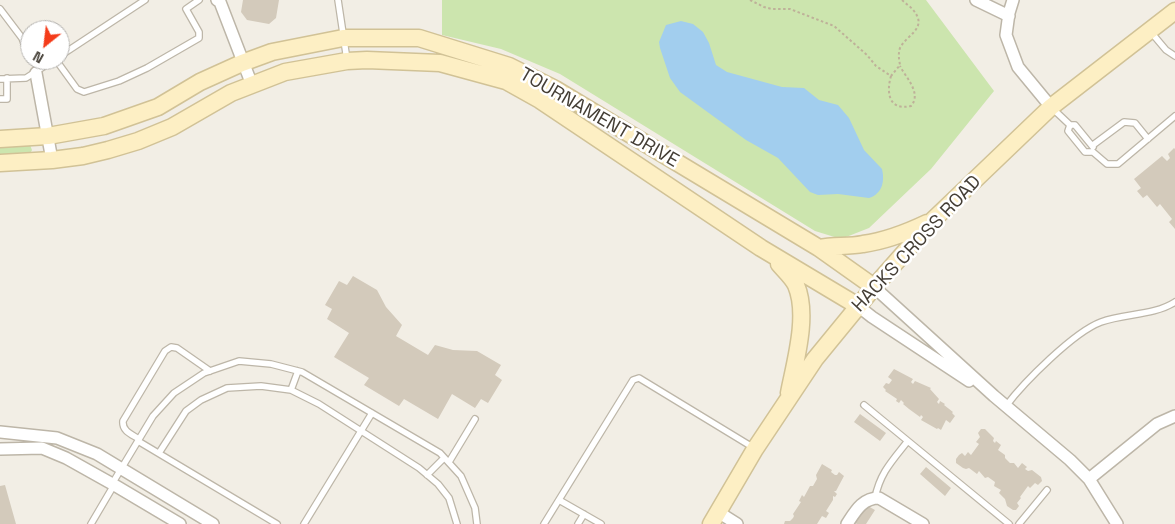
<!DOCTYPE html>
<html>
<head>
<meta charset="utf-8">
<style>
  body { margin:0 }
  #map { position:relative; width:1175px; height:524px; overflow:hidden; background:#f2eee5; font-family:"Space Grotesk",sans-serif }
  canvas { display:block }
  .north { position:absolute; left:20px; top:20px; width:50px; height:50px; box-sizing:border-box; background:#fff; border:1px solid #b4b2ae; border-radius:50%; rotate:209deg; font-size:14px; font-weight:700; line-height:20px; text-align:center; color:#443e35 }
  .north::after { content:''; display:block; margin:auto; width:18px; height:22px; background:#f43c1a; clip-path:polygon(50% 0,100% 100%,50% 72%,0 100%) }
</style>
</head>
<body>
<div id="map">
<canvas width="1175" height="524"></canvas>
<div class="north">N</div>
</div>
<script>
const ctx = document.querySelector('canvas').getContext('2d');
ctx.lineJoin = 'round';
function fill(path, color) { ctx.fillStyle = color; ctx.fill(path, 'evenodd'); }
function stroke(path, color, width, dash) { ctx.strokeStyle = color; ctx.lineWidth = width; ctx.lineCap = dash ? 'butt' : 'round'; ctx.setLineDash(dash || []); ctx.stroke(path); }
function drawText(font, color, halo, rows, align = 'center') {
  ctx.font = font + ' "Space Grotesk",sans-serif'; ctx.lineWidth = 5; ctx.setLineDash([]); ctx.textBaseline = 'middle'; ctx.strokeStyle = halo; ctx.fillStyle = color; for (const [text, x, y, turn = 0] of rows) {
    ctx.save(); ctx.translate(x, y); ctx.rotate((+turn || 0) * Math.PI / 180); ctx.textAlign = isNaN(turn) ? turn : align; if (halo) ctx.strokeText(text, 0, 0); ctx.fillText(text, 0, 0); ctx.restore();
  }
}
fill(new Path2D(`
  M442,0h484l68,91 -63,78 -62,59 -28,11 -26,-8 -255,-157 -59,-25 -59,-14z
  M0,145h30l2,5 -2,4 -30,4z`), '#cce5ae');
fill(new Path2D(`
  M681,21l12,3 10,8 6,11 7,22 11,7 55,15 22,1 15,12 19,5 11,13 15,32 18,19c3,13 0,25 -13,29l-31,-4 -20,1 -8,-3 -32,-34 -32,-18 -66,-48 -10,-14 -10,-30 -1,-6 7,-17z`), '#a2ceee');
fill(new Path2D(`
  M243,0h36l-3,18 -7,6 -22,-4 -6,-8z
  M1174,148l1,1v80l-6,-7 3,-3 -12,-15 -3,3 -10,-12 -4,3 -6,-7 4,-3 -7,-9 28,-23 5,5 3,-3 -2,-4z
  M353,276l24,14 9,17 16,18 -6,11 32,19 7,-10 18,5 24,1 24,14 -6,10 7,5 -14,23 -7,-4 -6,9 -23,-14 -14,25 -34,-20 -5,7 -35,-21 5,-7 -35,-21 15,-24 -22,-14 5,-10 -7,-4 14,-24 8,4z
  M894,369l19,10 -2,3 2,2 2,-3 16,7 -1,1 9,10 -2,3 2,2 1,-3 5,3 -1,1 9,7 -1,1 3,3 -5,7 -4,-3 -5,10 -3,-2 -1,1 -16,-9 2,-3 -2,-2 -1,2 -11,-8 -6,-5 1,-1 -3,-3 -2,3 -3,-2 1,-2 -12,-8 1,-1 -3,-3 3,-4 3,1 3,-4 -4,-3z
  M860,414l26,19 -6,8 -26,-19z
  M981,429h4l9,9 -1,3 2,2 1,-2 5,4 -3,5 7,5v3l5,5h4l4,5 4,-5 5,4 -2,2 3,2 4,-1 9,7 1,4 -4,4 -3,-2 -5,5 -2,-2 -8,11 1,1 -4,5 2,3 -3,4h-3l-6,-4 -2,-7 -6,-6 2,-3 -7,-4 1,-4 -7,-5 -3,1 -6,-7 -2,3 -8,-6 -3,1 -3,-1 -7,-5v-4l3,-4 3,-2 3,3 3,-4 3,3 8,-11 -3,-2 4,-5 -2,-4z
  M822,464l10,6 -1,2 4,3h2l2,-3 5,4 -8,15h-2l3,3 -2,3 -2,-1v4l-7,11 3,2 -3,5 -4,-2 -5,8h-33l1,-3h5l3,-3 1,-2 -1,-2 8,-12 -2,-1 3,-6 2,2 6,-11h3l4,-7 -1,-4z
  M926,467l25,21 -6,8 -25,-22z
  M5,485l11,39h-16v-38z
  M866,505l9,5 -9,14h-9l-2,-1z`), '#d3cabb');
const lane = new Path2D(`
  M338,0l9,60
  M0,9l22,29 8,21
  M1150,31l16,19 9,6
  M60,56l85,-56
  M56,60l21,29 7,3 35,-11 28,-13 52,-30v-6l-13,-23 13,-9
  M0,79l26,-1 28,-18
  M0,99h7v-21
  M1052,108l18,17h5l18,22
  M1070,125l-2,6 17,21h8l14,12h11l57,-48
  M1093,145l31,-23 11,1 13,16
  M291,390l7,-19
  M864,405l145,119
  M1006,406c18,-24 68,-74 95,-84 24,-9 52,-6 74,-20
  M139,439c-8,-5 -17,-8 -16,-18l42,-70 6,-4 6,1 33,23
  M138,441l139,83
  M159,453l27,-42 15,-11 26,-12 34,-2 30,4 28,14 100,64 19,16 11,14 8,26
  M449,462l26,-43
  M427,475l17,-17
  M112,484l41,-68 21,-23 30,-20 35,-12 32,3 31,8 138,81 21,23 14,32 2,16
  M875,498c5,-25 17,-37 32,-56
  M559,500l42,24
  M91,524l23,-39
  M304,524l68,-111
  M544,524l89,-144 6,-2 115,70
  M578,524l6,-10
  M1019,524l28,-34`);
const street = new Path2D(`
  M217,0l3,2 32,83
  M976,0l33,16
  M1013,0l-4,13 -3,22 12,32 33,40
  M36,73l16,87
  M874,287l120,109 76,64 19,19 28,45
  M858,306l14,11 97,64
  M0,432l57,6 40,16 116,70
  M0,449l42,-1 24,10 50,28 64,38
  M1089,479l68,-55 18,-8
  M718,512l19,12
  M847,524c8,-12 15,-26 32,-26l44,26`);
const secondary = new Path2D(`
  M0,139l48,-3 56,-10 54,-19 42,-25 42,-19 30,-11 71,-14h76l90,28 46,23 264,159 55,39
  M0,163l52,-3 31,-4 25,-6 30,-9 34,-14 59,-34 54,-21 62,-11 20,-1 73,3 66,18 34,19 221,148 97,58
  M819,248c15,-3 29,-1 44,-4 22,-3 43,-11 64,-21
  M779,264c5,6 13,13 17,21 13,30 -1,77 -7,108
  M711,524l44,-75 60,-90 59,-72 59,-67 118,-113 124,-96`);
stroke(lane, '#bdb6a8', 8);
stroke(street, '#bdb6a8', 14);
stroke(secondary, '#d1c296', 19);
stroke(new Path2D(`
  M750,0l14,7 8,2h18l44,17 33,29 9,11 15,10 9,-11c-1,-6 -2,-11 0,-17 6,-13 28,-19 14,-37 -3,-4 -8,-7 -12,-11
  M891,76c-5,17 -2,35 20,30 11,-13 -5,-28 -11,-40`), '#beb199', 2, [2.5, 2.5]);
stroke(lane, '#fff', 5.5);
stroke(street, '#fff', 11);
stroke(secondary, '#fdefc4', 16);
drawText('19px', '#443e35', '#fff', [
  ["TOURNAMENT DRIVE",599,118,30],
  ["HACKS CROSS ROAD",917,244,-47]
]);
</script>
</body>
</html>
